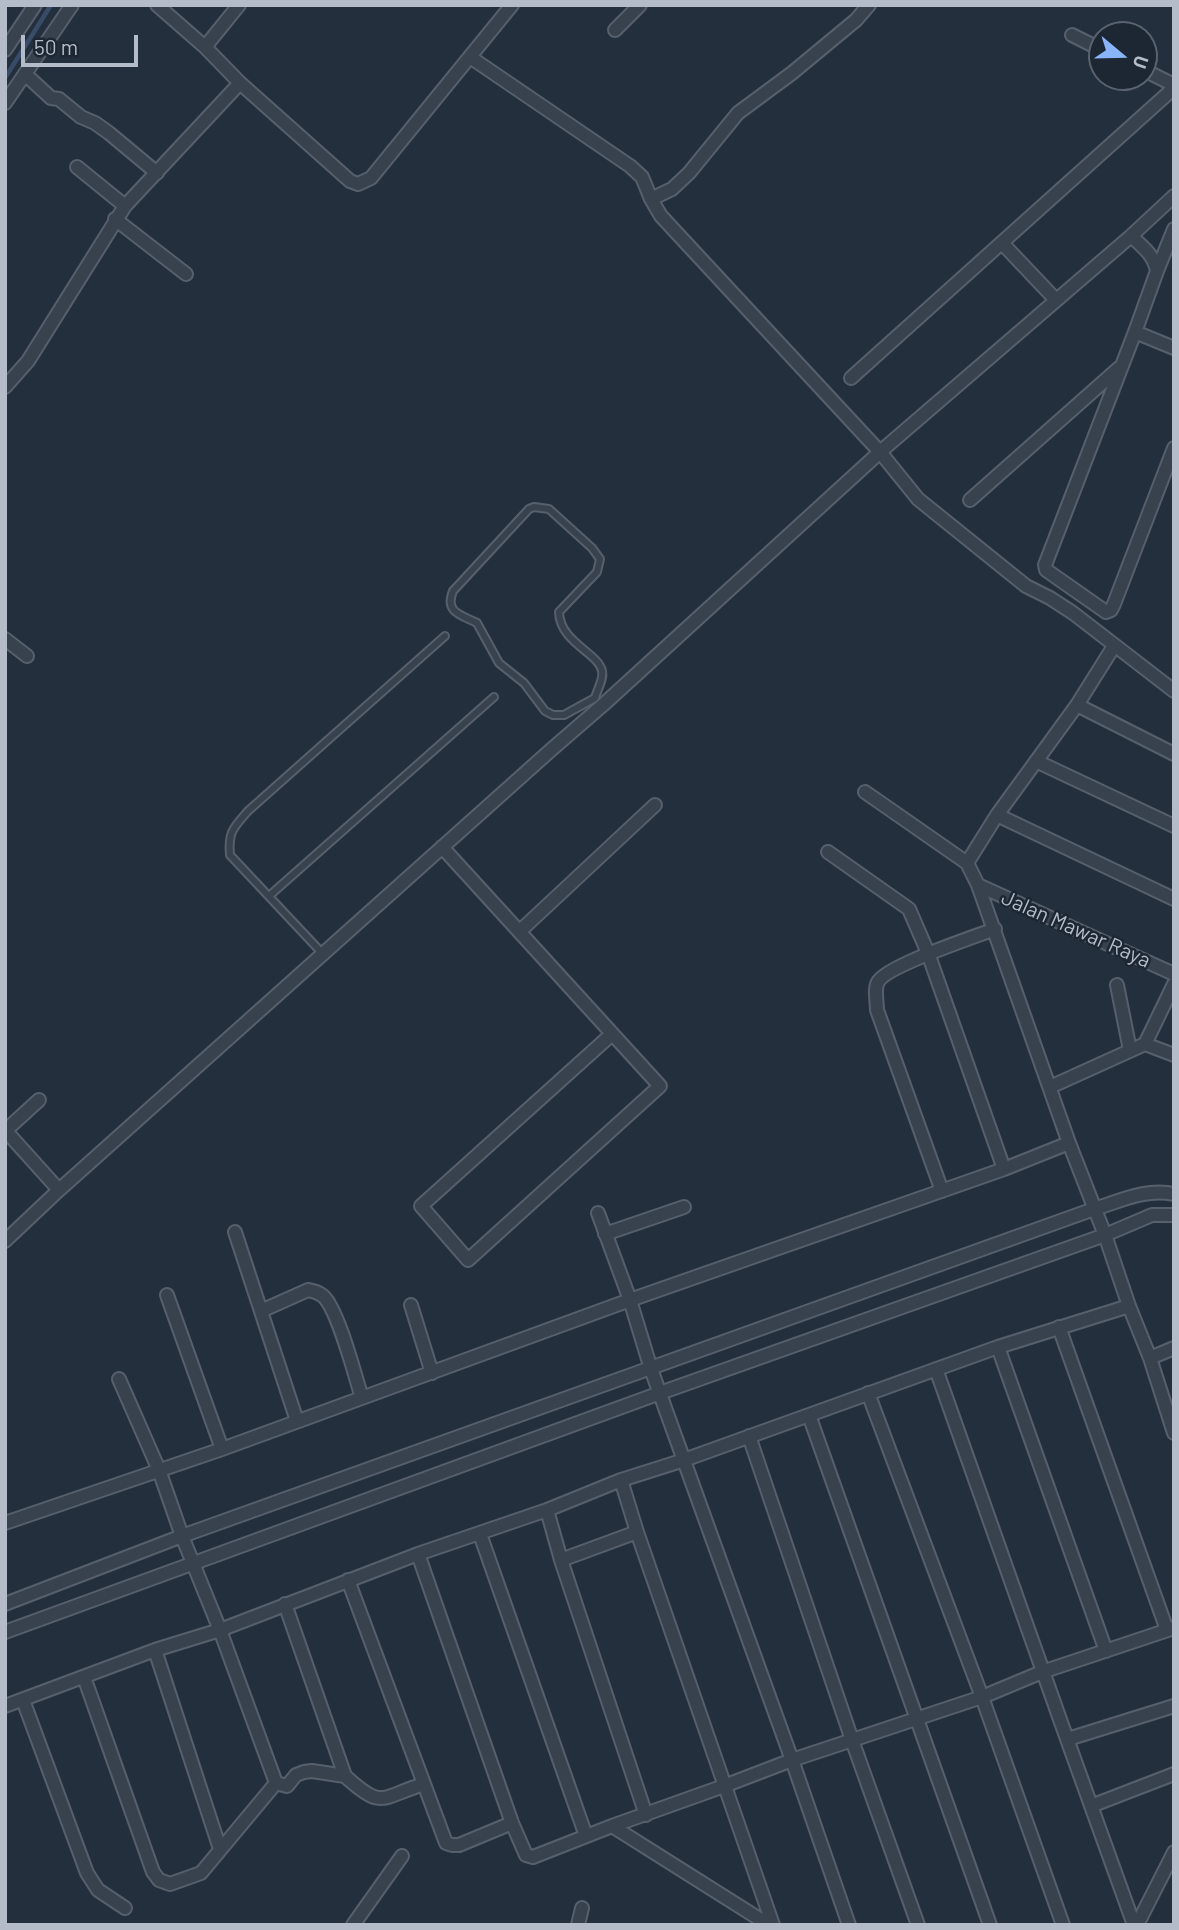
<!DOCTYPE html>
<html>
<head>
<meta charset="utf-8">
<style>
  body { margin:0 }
  #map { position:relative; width:1179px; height:1930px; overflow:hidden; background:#242f3e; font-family:Barlow,sans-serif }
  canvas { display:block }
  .frame { position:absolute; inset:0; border:7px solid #b4bcc9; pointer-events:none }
  .north { position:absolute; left:1088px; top:21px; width:70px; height:70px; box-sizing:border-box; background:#1d2633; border:2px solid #59626f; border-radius:50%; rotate:109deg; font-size:19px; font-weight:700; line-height:28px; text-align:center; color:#b4bcc9 }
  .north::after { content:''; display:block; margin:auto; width:24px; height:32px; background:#8ab4f8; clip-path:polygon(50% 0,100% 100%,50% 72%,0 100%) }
  .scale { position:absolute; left:21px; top:35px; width:117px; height:32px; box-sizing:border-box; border:4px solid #b4bcc9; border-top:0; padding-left:9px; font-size:21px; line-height:24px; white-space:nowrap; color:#b4bcc9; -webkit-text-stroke:5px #1d2633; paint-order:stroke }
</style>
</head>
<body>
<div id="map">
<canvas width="1179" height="1930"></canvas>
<div class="frame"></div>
<div class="north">U</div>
<div class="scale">50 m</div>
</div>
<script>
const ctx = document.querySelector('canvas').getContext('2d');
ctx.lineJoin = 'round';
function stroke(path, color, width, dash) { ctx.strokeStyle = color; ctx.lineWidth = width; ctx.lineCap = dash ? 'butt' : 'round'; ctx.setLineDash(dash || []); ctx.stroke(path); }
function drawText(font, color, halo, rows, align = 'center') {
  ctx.font = font + ' Barlow,sans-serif'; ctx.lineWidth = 5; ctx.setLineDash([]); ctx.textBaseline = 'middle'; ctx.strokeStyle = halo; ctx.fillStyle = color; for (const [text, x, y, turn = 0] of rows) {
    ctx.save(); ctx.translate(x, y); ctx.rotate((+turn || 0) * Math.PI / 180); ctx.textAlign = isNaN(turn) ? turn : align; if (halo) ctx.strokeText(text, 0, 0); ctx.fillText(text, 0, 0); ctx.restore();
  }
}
stroke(new Path2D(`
  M5,78l46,-73`), '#394c67', 4.5);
const service = new Path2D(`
  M534,507l15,2 43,39 8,11 -3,13 -38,40c1,31 39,40 43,59 2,8 -5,19 -7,27l-31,17h-11l-8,-4 -21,-28 -25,-20 -22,-40c-15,-8 -33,-10 -24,-32l76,-82z
  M269,896l225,-199
  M323,954l-93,-99c-2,-23 3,-27 18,-44l197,-175`);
const minor = new Path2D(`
  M157,5l48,42 35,36 110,98 8,3 13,-6 141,-173
  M615,30l25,-25
  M1072,35l30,15
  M205,47l34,-42
  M5,50l30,-45
  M470,57l160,109 12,11 9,22 10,17 219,236 38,47 108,87 24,12 23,15 101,78
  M1144,70l30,15
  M26,75l25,23 8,1 22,18 14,6 14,10 48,40
  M5,103l67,-98
  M77,167l48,39
  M651,199l21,-10 17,-16 49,-60 54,-40 64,-53 13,-15
  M115,219l71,55
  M1131,236l43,-40
  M1002,243l54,57
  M1157,271l17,-42
  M1135,332l-90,233 1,5 60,42 5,-2 3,-6 60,-156
  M851,378l323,-290
  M5,387l23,-26 97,-155 115,-123
  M970,500l149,-132
  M5,639l22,17
  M1077,705l97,49
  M1036,761l138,65
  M865,792l102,71 11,22 91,258 36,92 24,71 21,52 24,75
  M997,815l177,84
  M442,847l218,239 -192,174 -47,-54 191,-172
  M828,852l81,57 19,44 76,216
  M967,863l30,-48 80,-110 37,-59
  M978,885l196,89
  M520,931l135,-126
  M1117,985l13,65
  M1145,1044l29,-60
  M1050,1087l95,-43 29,11
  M5,1130l54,60
  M5,1131l34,-31
  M942,1191l-65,-181c0,-9 -3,-21 1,-28 8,-16 96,-45 117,-53
  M598,1213l32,87 21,69 141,391 57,165
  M235,1232l62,189
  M605,1234l79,-27
  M5,1241l54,-51 493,-441 52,-45 276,-252 251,-216c12,11 23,19 26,35l-22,61 39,16
  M167,1295l55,154
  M411,1305l21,68
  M261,1311l47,-21c6,1 10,2 15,6 15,13 32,80 39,102
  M1059,1327l108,303
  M998,1347l108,304
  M1150,1358l24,-10
  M936,1369c65,186 131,371 198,556
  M119,1379l40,91 23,66 38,94 56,153 11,3 9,-11 8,-3 8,-1 33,5
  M868,1393l114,304 81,228
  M809,1415l181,510
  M749,1436l103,304 66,185
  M621,1480l16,52 136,393
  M547,1510l14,50 85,255
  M5,1523l217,-74 408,-149 374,-131 65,-26
  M480,1534l106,302
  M418,1554l94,269 14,32 7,2 79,-31 112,-40 68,-26 190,-63 60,-25 132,-44
  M561,1560l76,-28
  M348,1580l98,263 6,2h7l53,-22
  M5,1604l177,-68 912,-327c26,-8 52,-21 80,-15
  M285,1604l60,172c38,35 36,21 79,8
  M5,1632l655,-239 445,-158 47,-20h22
  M155,1650l65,199
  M84,1677l69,195 6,8 11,4 31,-11 75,-90
  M23,1700l64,173 11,17 27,18
  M5,1706l150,-56 65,-20 198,-76 129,-44 74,-30 63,-20 314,-113 131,-41
  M1068,1739l106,-33
  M1091,1806l83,-32
  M612,1826l157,99
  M353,1925l49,-69
  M578,1925l4,-17
  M1137,1925l37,-73`);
stroke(service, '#565f6c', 10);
stroke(minor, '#565f6c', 16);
stroke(service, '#38414e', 6);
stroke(minor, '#38414e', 12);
drawText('21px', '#b4bcc9', '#1d2633', [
  ["Jalan Mawar Raya",1076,929,24]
]);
</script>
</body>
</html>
